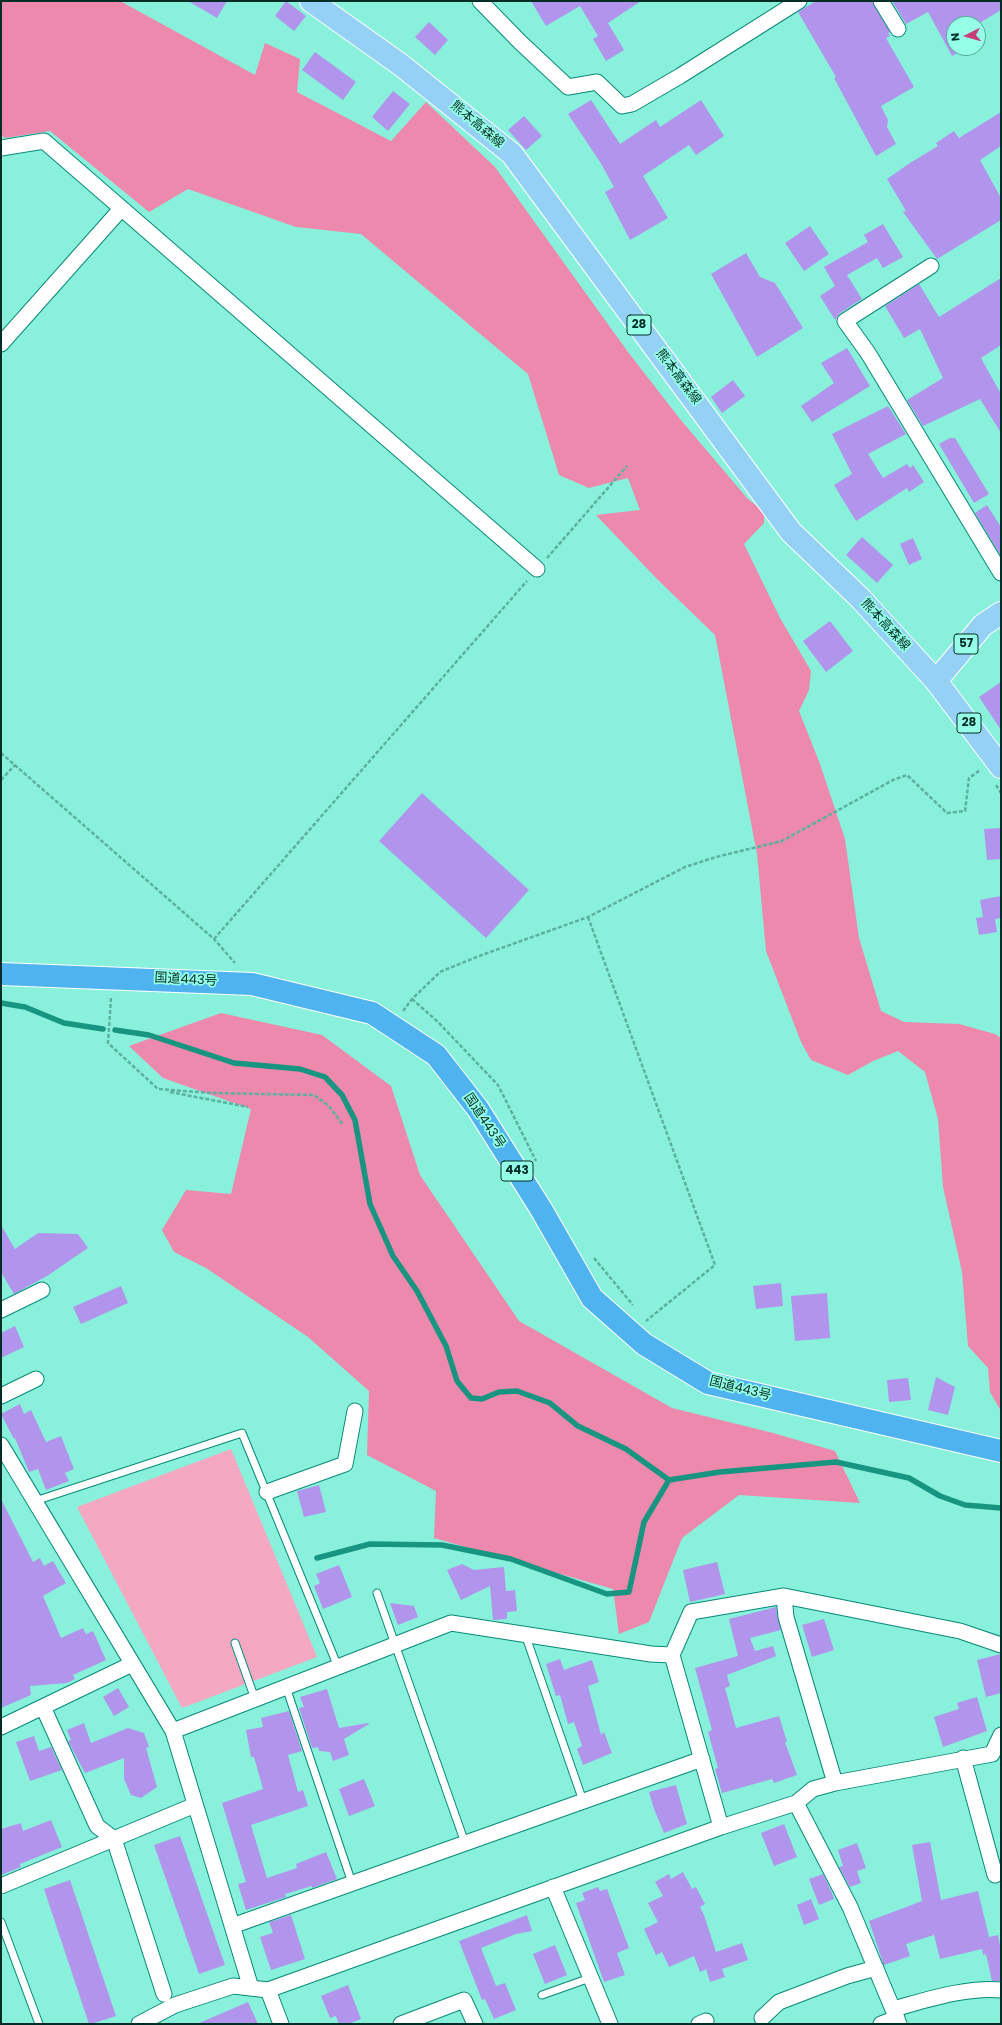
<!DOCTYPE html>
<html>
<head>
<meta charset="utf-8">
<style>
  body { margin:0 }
  #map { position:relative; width:1002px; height:2025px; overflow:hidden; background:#89f1db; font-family:Poppins,sans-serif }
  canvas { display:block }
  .frame { position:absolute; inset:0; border:2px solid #002e26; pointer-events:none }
  .north { position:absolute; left:946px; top:16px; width:40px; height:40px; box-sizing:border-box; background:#96ffe8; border:1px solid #5aab9a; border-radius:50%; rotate:264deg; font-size:11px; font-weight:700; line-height:16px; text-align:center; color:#002e26 }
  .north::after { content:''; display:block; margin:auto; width:14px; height:18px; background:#c63d77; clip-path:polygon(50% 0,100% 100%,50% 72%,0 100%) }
</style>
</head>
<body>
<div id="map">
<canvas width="1002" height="2025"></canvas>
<div class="frame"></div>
<div class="north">N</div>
</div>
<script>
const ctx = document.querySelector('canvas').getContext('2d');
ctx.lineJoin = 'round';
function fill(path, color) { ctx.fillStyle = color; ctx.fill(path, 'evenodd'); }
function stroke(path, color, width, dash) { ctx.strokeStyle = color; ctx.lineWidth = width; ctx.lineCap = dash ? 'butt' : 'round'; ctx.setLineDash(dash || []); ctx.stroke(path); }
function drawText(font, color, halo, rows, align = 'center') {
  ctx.font = font + ' Poppins,"Noto Sans JP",sans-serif'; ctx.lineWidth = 3.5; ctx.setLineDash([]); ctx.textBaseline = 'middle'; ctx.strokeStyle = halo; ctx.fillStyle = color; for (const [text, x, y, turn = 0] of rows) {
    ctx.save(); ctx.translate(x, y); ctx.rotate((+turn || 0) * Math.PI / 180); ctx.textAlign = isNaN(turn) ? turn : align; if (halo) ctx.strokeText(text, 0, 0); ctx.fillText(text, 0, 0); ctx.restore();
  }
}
fill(new Path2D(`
  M231,1449l86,208 -135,51 -105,-201z`), '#f5a8c1');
fill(new Path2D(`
  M1,1h119l135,74 10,-32 35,16 -3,33 94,49 35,-39 69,65 133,185 52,67 67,79 17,14v11l-20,21 36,74 31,53 -2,19 -10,21 21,53 25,75 14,99 22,73 23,11 55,2 36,10 6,4v373l-11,-19 -2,-24 -20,-22 -6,-74 -19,-85 -5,-68 -13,-47 -27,-21 -25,10 -25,14 -37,-15 -10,-18 -35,-91 -9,-97 -42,-219 -57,-55 -62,-65 44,-5 -12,-32 -39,10 -30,-13 -31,-101 -167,-140 -65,-7 -108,-38 -39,23 -99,-81 -45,7 -4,-3z
  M221,1013l101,22 69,51 29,89 99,146 153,87 101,25 62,18 25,52 -121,-8 -57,43 -33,84 -30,12 -6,-45 -179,-51 2,-47 -69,-36 2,-64 -61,-54 -102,-69 -32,-16 -12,-22 24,-40 45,4 20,-85 -88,-31 -34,-32z`), '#ed89ac');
stroke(new Path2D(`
  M1,1003l24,4 39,16 39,6
  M115,1030l34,5 85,28 66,6 25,8 17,18 13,25 15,84 23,52 24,35 29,55 11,35 14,17 11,1 17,-7 18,-1 33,12 28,23 48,23 43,31 51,-8 116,-10 73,16 31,18 25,9 36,3
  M317,1558l53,-14 72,1 69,14 96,35 22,-2 15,-70 25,-42`), '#189581', 5.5);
fill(new Path2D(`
  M188,1h39l-10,17z
  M286,1l20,15 -12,15 -19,-15z
  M531,1h110l-33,22 16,27 -18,11 -13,-22 5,-3 -18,-30 -34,20z
  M816,1h56l18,31 -2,1 2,3 -4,2 28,49 -33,19 7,14 -1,7 9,17 -20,12 -42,-78 2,-1 -38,-65z
  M892,1h109v9l-23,14h-24v24h12l-14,8 -24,-44 -22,12z
  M429,22l19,18 -13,15 -20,-18z
  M315,52l41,30 -13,18 -41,-30z
  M393,91l17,13 -22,27 -16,-14z
  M591,100l29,44 36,-24 4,7 41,-27 23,36 -28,19 -7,-10 -46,31 25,42 -38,22 -25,-48 9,-5 -14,-25 -32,-48z
  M1001,112v34l-21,14 21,38v22l-64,39 -34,-47 3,-1 -19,-32 23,-16 28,-17 -2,-3 18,-12 5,7z
  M524,116l18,20 -16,14 -18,-20z
  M883,224l20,33 -20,11 -6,-10 -30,17 15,24 -22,14 -5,7 -15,-24 15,-10 -11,-19 44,-25 -4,-7z
  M810,226l19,28 -25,17 -19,-28z
  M746,253l14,24 15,6 28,45 -46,29 -46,-83z
  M1001,278v67l-20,13 20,36v39l-21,-34 -57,27 -16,-26 36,-22 -23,-49 -16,9 -19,-32 34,-22 20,33z
  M847,348l23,38 -58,36 -11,-16 33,-23 -13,-20z
  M733,380l12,16 -23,17 -11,-16z
  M888,406l18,28 -38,20 15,24 24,-14 3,4 3,-3 11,17 -15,10 -2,-4 -51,33 -22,-36 18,-11 -20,-40z
  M950,438h5l34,56 -15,9 -35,-59z
  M987,505l14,22v29l-26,-43z
  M862,537l31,28 -16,18 -31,-28z
  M913,538l9,21 -13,6 -9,-21z
  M830,621l23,30 -27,21 -23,-31z
  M1001,682v48l-22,-33z
  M422,793l107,97 -43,48 -107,-97z
  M1001,828v31l-14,1 -3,-31z
  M1001,896v22l-6,1 2,13 -18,3 -3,-17 7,-1 -3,-17z
  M1,1225l14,24 23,-16 40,1 10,14 -41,28 -33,18 -13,-22z
  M781,1283l2,23 -27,3 -3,-23z
  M121,1286l7,17 -47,21 -8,-17z
  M827,1293l3,45 -35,3 -4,-45z
  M15,1326l9,21 -23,11v-25z
  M936,1377l19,10 -7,28 -20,-5z
  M908,1378l3,22 -22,2 -2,-22z
  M20,1404l4,10 7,-4 15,32 15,-6 13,33 -9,4 4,8 -23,9 -8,-21 -9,3 -14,-34 -1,1 -13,-25z
  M319,1485l7,27 -22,5 -7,-26z
  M1,1499l32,63 7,-4 4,8 9,-5 13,22 -23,13 18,42 22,-10 3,6 7,-3 13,29 -33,15 2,4 -8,4 -37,3 1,9 -30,13z
  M717,1562l8,32 -35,8 -7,-32z
  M462,1564l12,6 30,-3 2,24 9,-1 2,21 -10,1v7l-14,1 -3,-34 -29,14 -14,-30z
  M339,1565l13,32 -29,12 -9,-23 6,-3 -4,-9z
  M390,1603l24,3 4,11 -20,8z
  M776,1607l5,23 -31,8 5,13 18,-5 3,10 -49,19 3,11 -5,2 11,40 43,-12 8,26h-2l12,33 -23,8 -2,-4 -50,14 -7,-24 3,-1 -10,-36 4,-2 -17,-62 43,-12 -9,-37z
  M824,1619l10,31 -22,7 -10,-32z
  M1001,1654v39l-15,4 -9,-37z
  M560,1659l4,11 28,-10 7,22 -11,4 13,49 3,-3 8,21 -29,12 -6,-16 5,-3 -8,-24 -6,2 -8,-29 -4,1 -10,-32z
  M118,1688l11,19 -15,9 -11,-19z
  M327,1689l12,39 29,-5 1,1 -25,15 5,16 -16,6 -3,-9 -11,-1 -1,-4 -6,1 -13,-40 5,-1 -4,-10z
  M977,1697l10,34 -44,16 -9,-30 25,-8 -2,-6z
  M289,1711l13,40 -14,4 10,37 5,-2 5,16 -57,19 16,53 30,-10 -1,-4 30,-12 11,27 -25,9v-2l-27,8 1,3 -40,13 -8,-26 8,-2 -24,-79 41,-14 -9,-32h-3l-5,-27 17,-3 -2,-9z
  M84,1723l7,20 37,-15 16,5 5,14 -3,1 11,39 -16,11 -10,-3 -7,-16v-21l-39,15 -17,-32 3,-1 -4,-10z
  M34,1736l5,15 12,-4 11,23 -32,11 -14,-39z
  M364,1779l11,27 -26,10 -10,-27z
  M676,1785l11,39 -23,9 -10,-24 -5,-17z
  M51,1820l11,27 -42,17 1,3 -20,8v-46l20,-6 2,8z
  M784,1824l13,33 -23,9 -13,-33z
  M180,1836l45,129 -26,9 -45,-129z
  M930,1842l11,58 37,-9 11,46 9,-2 3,15v31h-9l-6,-27 -3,1 -1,-6 -42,10 -6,-24 -28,9 4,12 -26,9 -1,-2 -14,-42 53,-20 -10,-56z
  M857,1843l9,25 -9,3 4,12 -11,4 -11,-20 4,-1 -5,-16z
  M683,1872l9,17 4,-2 9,17 -5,3 4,8 12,37 26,-9 6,17 -26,9 3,8 -15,5 -4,-13 -6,3 -6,-16 -25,11 -7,-15 -6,3 -12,-26 14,-7 -10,-19 15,-7 -8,-14 14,-8 2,5z
  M823,1874l9,19 2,6 -15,6 -10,-26z
  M70,1880l46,136 -25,8h-2l-45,-135z
  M598,1887l2,4 7,-2 22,59 -12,5 8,22 -21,7 -28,-79 9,-3 -3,-7z
  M811,1899l8,20 -15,6 -7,-20z
  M291,1915l14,44 -34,11 -11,-33 13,-4 -4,-11z
  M527,1915l5,16 -16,3 -35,14 15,38 9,-3 11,27 -22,9 -9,-20 -3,1 -23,-59z
  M555,1945l12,30 -22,9 -12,-30z
  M348,1985l13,34 -13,5h-9l-3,-8 -6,2 -9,-22z
  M248,2002l10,22h-61z`), '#b194ec');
const lane = new Path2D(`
  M35,1501l207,-68 96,234
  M377,1593l88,250
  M525,1634l58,167
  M235,1643l20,56
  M286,1687l66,196
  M1,1922l38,102
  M542,1995l48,-17`);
const street = new Path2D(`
  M480,1l40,41 48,45 29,-5 25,24 10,-2 48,-28 119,-75
  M881,1l17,28
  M1,148l43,-7 493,428
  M931,266l-86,55 23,32 133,220
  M1,344l120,-135
  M1,1310l41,-20
  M1,1396l35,-17
  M1,1445l172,286 78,257
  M267,1492l78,-28 10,-53
  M784,1596l2,21 49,166
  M43,1707l54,119 17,13 50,155
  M1,1727l131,-63
  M173,1731l278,-108 200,31 21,1
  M963,1758l32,117
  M796,1803l54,104 49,117
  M721,1827l-49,-172 19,-43 93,-16 176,35 41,14
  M1,1886l194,-81
  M553,1887l57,137
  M232,1926l470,-167
  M268,1990l13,34
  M893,2009c34,-9 72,-22 108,-19
  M762,2018l17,-16 68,-26 29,-8
  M139,2024l36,-19 58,-19 35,4 453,-163 75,-24 17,-14 22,-6 157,-29 9,-19
  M401,2024l63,-24 11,24
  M699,2024l7,-3
  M881,2024l16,-6`);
const primary = new Path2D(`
  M311,1l90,64 111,89 279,378 69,66 76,83 65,86
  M936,681l47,-56 18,-12`);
const highway = new Path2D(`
  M1,974l251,10 120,29 64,42 42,54 63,100 51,89 52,46 64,39 293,68`);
stroke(lane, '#068a77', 9);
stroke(street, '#068a77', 17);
stroke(primary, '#fff', 24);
stroke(highway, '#fff', 24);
stroke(new Path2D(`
  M547,558l80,-92
  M1,753l213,186 21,24
  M1,780l14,-15
  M996,785l5,8
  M588,917l127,348 -69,56
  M214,939l313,-358
  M111,998l-3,45 50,46 53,4 103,2 15,11 14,19
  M412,999l26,23 60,63 38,76
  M403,1011l9,-12 28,-27 39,-16 109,-39 97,-50 31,-10 66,-16 111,-61 14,-5 40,38 18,-2 4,-33 11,-8
  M170,1092l78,15
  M594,1258l39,47`), '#5cb09f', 2.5, [4, 2]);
stroke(lane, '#fff', 7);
stroke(street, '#fff', 15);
stroke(primary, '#95d1f5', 22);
stroke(highway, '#4fb3ef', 22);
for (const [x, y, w] of [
  [639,325,24],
  [966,644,24],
  [969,723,24],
  [517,1171,32]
]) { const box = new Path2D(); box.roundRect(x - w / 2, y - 10, w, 20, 3); ctx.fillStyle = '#96ffe8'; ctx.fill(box); stroke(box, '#002e26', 1); }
drawText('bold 12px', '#002e26', null, [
  ["28",639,325],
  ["57",966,644],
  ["28",969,723],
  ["443",517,1171]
]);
drawText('13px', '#002e26', '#96ffe8', [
  ["熊本高森線",477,125,40],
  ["熊本高森線",678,377,53],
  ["熊本高森線",885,625,47],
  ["国道443号",186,980,3],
  ["国道443号",484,1121,56],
  ["国道443号",740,1389,14]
]);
</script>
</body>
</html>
